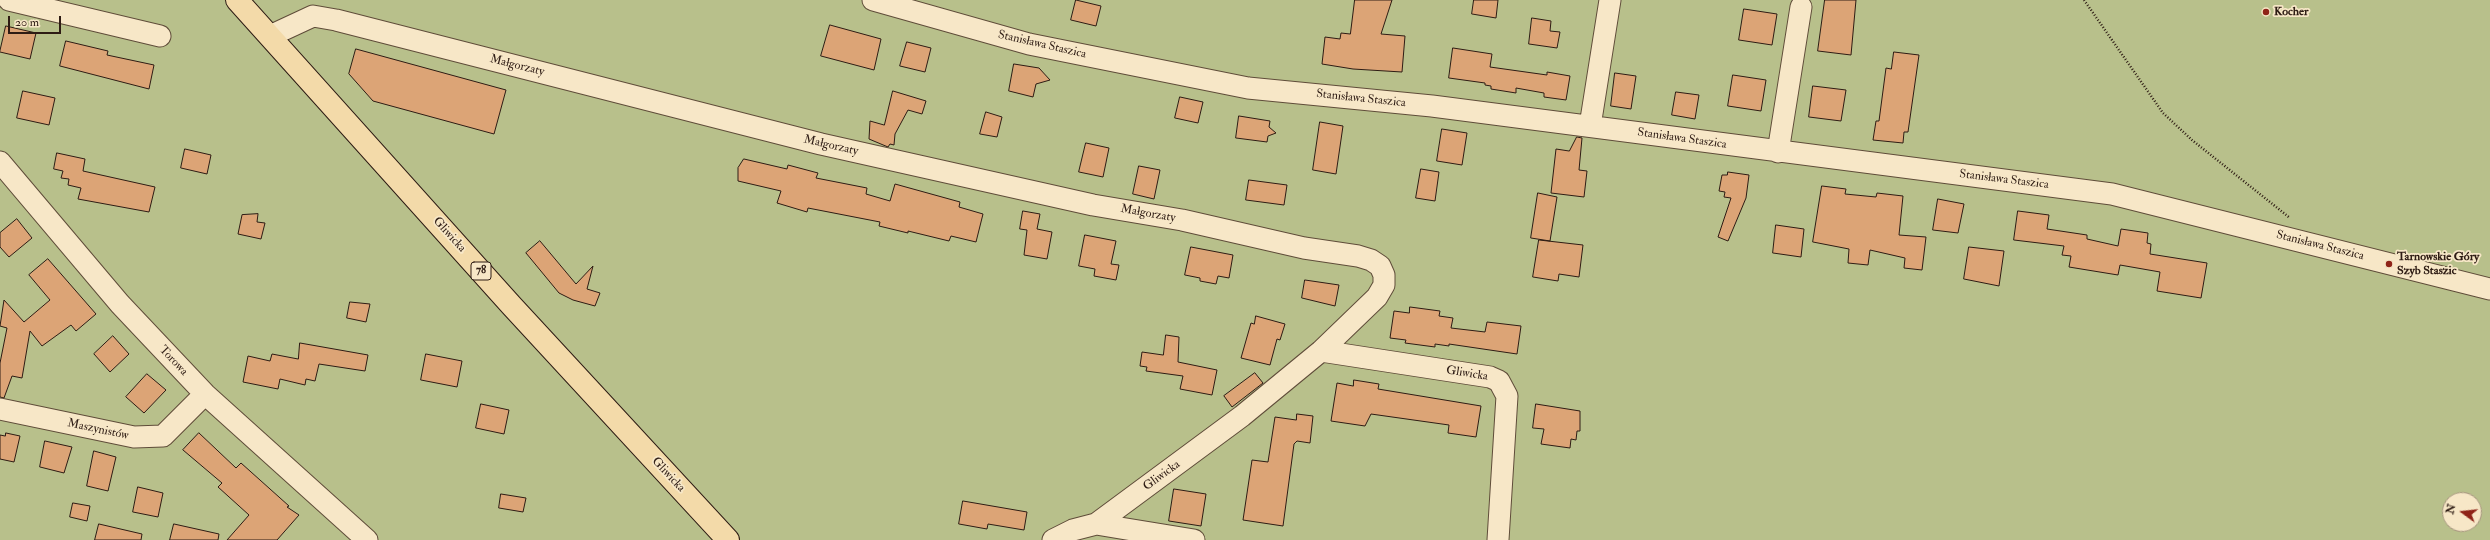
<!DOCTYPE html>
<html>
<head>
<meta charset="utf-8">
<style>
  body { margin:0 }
  #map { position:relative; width:2490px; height:540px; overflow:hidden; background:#f3daa9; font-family:"IM FELL Double Pica",serif }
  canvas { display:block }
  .north { position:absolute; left:2442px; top:492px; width:40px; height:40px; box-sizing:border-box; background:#f7e7c7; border:1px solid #a7967f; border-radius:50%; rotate:285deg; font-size:11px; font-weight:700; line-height:16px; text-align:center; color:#2e1c14 }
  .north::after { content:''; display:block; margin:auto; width:14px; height:18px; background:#8f2418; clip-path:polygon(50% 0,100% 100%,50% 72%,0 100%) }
  .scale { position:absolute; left:8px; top:16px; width:53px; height:18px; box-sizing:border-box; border:2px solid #2e1c14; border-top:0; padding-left:5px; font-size:12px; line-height:14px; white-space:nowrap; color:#2e1c14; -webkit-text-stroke:3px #f7e7c7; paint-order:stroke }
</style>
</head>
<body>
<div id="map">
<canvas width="2490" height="540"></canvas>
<div class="north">N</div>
<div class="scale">20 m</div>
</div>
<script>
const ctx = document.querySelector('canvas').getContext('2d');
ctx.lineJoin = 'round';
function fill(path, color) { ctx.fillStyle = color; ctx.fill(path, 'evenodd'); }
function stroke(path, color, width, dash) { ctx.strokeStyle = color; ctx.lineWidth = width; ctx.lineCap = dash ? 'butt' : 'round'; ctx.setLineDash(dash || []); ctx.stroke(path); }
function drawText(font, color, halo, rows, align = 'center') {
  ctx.font = font + ' "IM FELL Double Pica",serif'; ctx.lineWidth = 3.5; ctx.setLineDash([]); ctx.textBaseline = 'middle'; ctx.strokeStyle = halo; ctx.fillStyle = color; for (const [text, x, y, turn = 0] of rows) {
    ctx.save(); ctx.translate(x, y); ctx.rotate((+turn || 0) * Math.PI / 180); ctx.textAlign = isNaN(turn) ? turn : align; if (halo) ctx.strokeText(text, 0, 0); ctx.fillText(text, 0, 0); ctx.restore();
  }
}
fill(new Path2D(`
  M0,0h2490v540h-2490zM2450,500h24v24h-24z`), '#b8c08b');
const building = new Path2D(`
  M1076,0l25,6 -5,20 -25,-6z
  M1355,0h37l-11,34 24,2 -3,36 -49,-3 -31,-5 3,-27 15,2 1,-6 9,1z
  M1474,0h24l-2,18 -24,-4z
  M1825,0h31l-5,55 -33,-4z
  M1744,9l33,5 -5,31 -33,-5z
  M1532,18l19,3 -1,10 10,1 -3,16 -28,-4z
  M830,25l51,14 -7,31 -53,-14z
  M6,26l30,7 -6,26 -30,-7z
  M66,41l42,10 -1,4 47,10 -5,24 -89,-23z
  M907,42l24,6 -6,24 -25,-6z
  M1453,48l39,6 -2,13 57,8v-3l23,4 -4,24 -22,-3v-4l-28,-5v5l-25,-4v-3l-6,-1v-2l-36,-5z
  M356,49l150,41 -12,44 -121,-33 -24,-27z
  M1894,52l25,3 -11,77h-4l-1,11 -30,-3 3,-19h3l7,-53 5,1z
  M1014,64l25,4 11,12 -14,4 -3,13 -24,-6z
  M1615,73l21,3 -5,33 -20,-3z
  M1733,75l33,5 -5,31 -33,-5z
  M1813,86l33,4 -5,31 -32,-4z
  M23,91l32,7 -6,27 -32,-7z
  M893,91l33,10 -4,13 -14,-4 -13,24 -1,11 -4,-1 -2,3 -19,-8 1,-18 14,4z
  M1676,92l23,3 -4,24 -23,-4z
  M1180,97l23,5 -5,21 -23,-5z
  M986,112l16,5 -5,20 -17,-3z
  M1239,116l31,5 -1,6 7,6 -8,3 -1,6 -31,-4z
  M1320,122l23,4 -7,48 -23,-4z
  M1442,129l25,4 -5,32 -25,-4z
  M1577,137l5,1 -3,32 8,1 -3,26 -33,-4 5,-44 13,2z
  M1086,143l23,5 -6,29 -24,-5z
  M185,149l26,6 -4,19 -26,-6z
  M57,153l28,6 -2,12 72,16 -6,25 -71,-13 3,-11 -13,-3 1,-6 -8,-1 2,-7 -9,-2z
  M744,159l43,10 1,-4 30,8 -2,5 51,10 -1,6 24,7 5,-17 65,18 -1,5 24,7 -7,28 -25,-6 -2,5 -41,-10v2l-29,-7 1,-4 -72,-14 -1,4 -30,-9 4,-12 -43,-10v-13z
  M1139,166l21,4 -6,29 -21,-5z
  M1421,169l18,3 -4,29 -19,-3z
  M1728,172l21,3 -3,23 -18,43 -10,-4 13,-39 -7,-1 1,-5 -6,-1 3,-16h5z
  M1249,180l38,5 -3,20 -38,-5z
  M1822,186l24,3 -1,5 31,3 1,-4 26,3 -4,39 27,2 -4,33 -18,-2 1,-10 -35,-8 -2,15 -20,-2 1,-14 -36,-7z
  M1538,193l19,4 -7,44 -19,-3z
  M1938,199l26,5 -6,29 -25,-3z
  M1023,211l17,3 -3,15 15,3 -5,27 -23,-4 3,-25 -7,-1z
  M2018,211l31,4 -2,14 40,6v4l31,7 3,-17 27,4 -1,10 4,1 -1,10 57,9 -6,35 -44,-7 3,-19 -40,-7 -2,10 -49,-8 2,-11 -9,-1 2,-9 -50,-6z
  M258,214l-1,8 8,1 -4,16 -23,-5 4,-19z
  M17,219l15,19 -23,19 -9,-10v-14z
  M1776,225l28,4 -3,28 -28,-4z
  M1085,235l31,6 -5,23 8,1 -3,15 -22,-4 1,-7 -16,-3z
  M1539,240l44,5 -4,32 -20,-3 -1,7 -25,-4z
  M540,241l36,43 17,-18 -6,23 13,4 -5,13 -22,-6 -14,-7 -33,-40z
  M1191,247l42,8 -4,23 -11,-2 -2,8 -16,-3v-3l-15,-3z
  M1969,247l35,4 -5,35 -35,-7z
  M48,259l48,55 -20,17 -5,-6 -29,21 -12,-15 -8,47 -10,-2 -8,22 -4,-1v-34l7,-35 -7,-2 4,-26 20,22 26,-22 -21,-25z
  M1305,280l34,5 -4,21 -33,-8z
  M350,302l20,2 -4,18 -19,-4z
  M1410,307l30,4 -1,5 14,2 -2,10 34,4 2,-10 34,4 -4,28 -68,-10v2l-14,-2v3l-30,-4 1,-3 -16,-2 4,-27 15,2z
  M1256,316l29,8 -5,16 -3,-1 -7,26 -29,-7 10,-35 3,1z
  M1166,335l13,2 -1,25 39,8 -5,25 -32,-6 3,-13 -37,-5 1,-4 -7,-1 2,-14 21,3z
  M113,336l16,18 -19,18 -16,-18z
  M300,343l68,12 -3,16 -46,-7 -4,17 -9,-2 -1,6 -25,-6 -2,10 -35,-7 5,-26 22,5 2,-7 26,5z
  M426,354l36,7 -5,26 -36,-7z
  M1255,373l8,10 -31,24 -8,-11z
  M147,374l19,16 -22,23 -18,-16z
  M1354,380l25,4 -1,5 103,17 -5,31 -28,-4 1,-8 -78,-11 -6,12 -34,-5 6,-38 16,3z
  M481,404l28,6 -5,24 -28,-6z
  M1536,404l44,7v20h-3l-1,9 -5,-1 -1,9 -29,-4 3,-15 -11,-1z
  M1297,414l16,2 -3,27 -13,-2 -3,3 -11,82 -40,-6 9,-60 16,2 7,-45 21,3z
  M6,433l14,3 -6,26 -14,-3v-24l5,1z
  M199,433l37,35 5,-5 48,43 -2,1 12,8 -22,25h-50l22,-25 -31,-28 4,-4 -39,-33z
  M45,441l27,6 -8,26 -24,-6z
  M94,451l22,6 -8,34 -21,-5z
  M138,487l25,6 -5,24 -25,-5z
  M1174,489l32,5 -5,32 -32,-5z
  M501,494l25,4 -3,14 -24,-4z
  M963,501l64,11 -3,18 -36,-6 -1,5 -28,-5z
  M73,503l17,3 -3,15 -17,-4z
  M99,524l43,10 -1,6h-46z
  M174,524l45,10 -1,6h-48z`);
fill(building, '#dca476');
stroke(building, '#2e1c14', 1);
const minor = new Path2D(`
  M9,0l151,36
  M873,0l156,44 219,44 184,18 680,88 378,95
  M270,36l43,-20 23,4 485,124 272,61 89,15 122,28 54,8 13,4 9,6 4,9v10l-7,12 -56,54 -79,65 -146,108 -23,6 -20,10
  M1590,126l20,-126
  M1778,152l23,-145
  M0,162l120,142 85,90 162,146
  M1321,351l169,26 9,4 8,15 -9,144
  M0,409l134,28 29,-1 42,-42
  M1096,524l98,16`);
const major = new Path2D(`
  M237,0l274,305 217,235`);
stroke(minor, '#5f4c39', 23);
stroke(major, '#2e1c14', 24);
stroke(new Path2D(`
  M2084,0l79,113 29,27 98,78`), '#2e1c14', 2.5, [1, 2]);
stroke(minor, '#f7e7c7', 21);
stroke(major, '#f3daa9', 22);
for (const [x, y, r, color] of [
  [2266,12,4,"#8f2418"],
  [2389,264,4,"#8f2418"]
]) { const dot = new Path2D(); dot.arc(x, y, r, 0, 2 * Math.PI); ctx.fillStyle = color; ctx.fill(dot); stroke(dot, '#f7e7c7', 1.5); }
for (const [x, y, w] of [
  [481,271,20]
]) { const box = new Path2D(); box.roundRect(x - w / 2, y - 9, w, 18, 3); ctx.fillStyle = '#f7e7c7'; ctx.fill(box); stroke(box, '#2e1c14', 1); }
drawText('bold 11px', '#2e1c14', null, [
  ["78",481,271]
]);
drawText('bold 12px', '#2e1c14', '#f7e7c7', [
  ["Kocher",2274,12],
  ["Tarnowskie Góry",2397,257],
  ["Szyb Staszic",2397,271]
], 'left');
drawText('12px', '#2e1c14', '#f7e7c7', [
  ["Stanisława Staszica",1042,45,13],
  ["Małgorzaty",517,66,14],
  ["Stanisława Staszica",1361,99,6],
  ["Stanisława Staszica",1682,139,8],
  ["Małgorzaty",831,146,13],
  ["Stanisława Staszica",2004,180,7],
  ["Małgorzaty",1148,214,10],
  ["Gliwicka",449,235,48],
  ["Stanisława Staszica",2320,246,14],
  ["Torowa",173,361,47],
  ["Gliwicka",1467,374,9],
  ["Maszynistów",98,430,12],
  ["Gliwicka",668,475,47],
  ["Gliwicka",1162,476,-36]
]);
</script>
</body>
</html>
